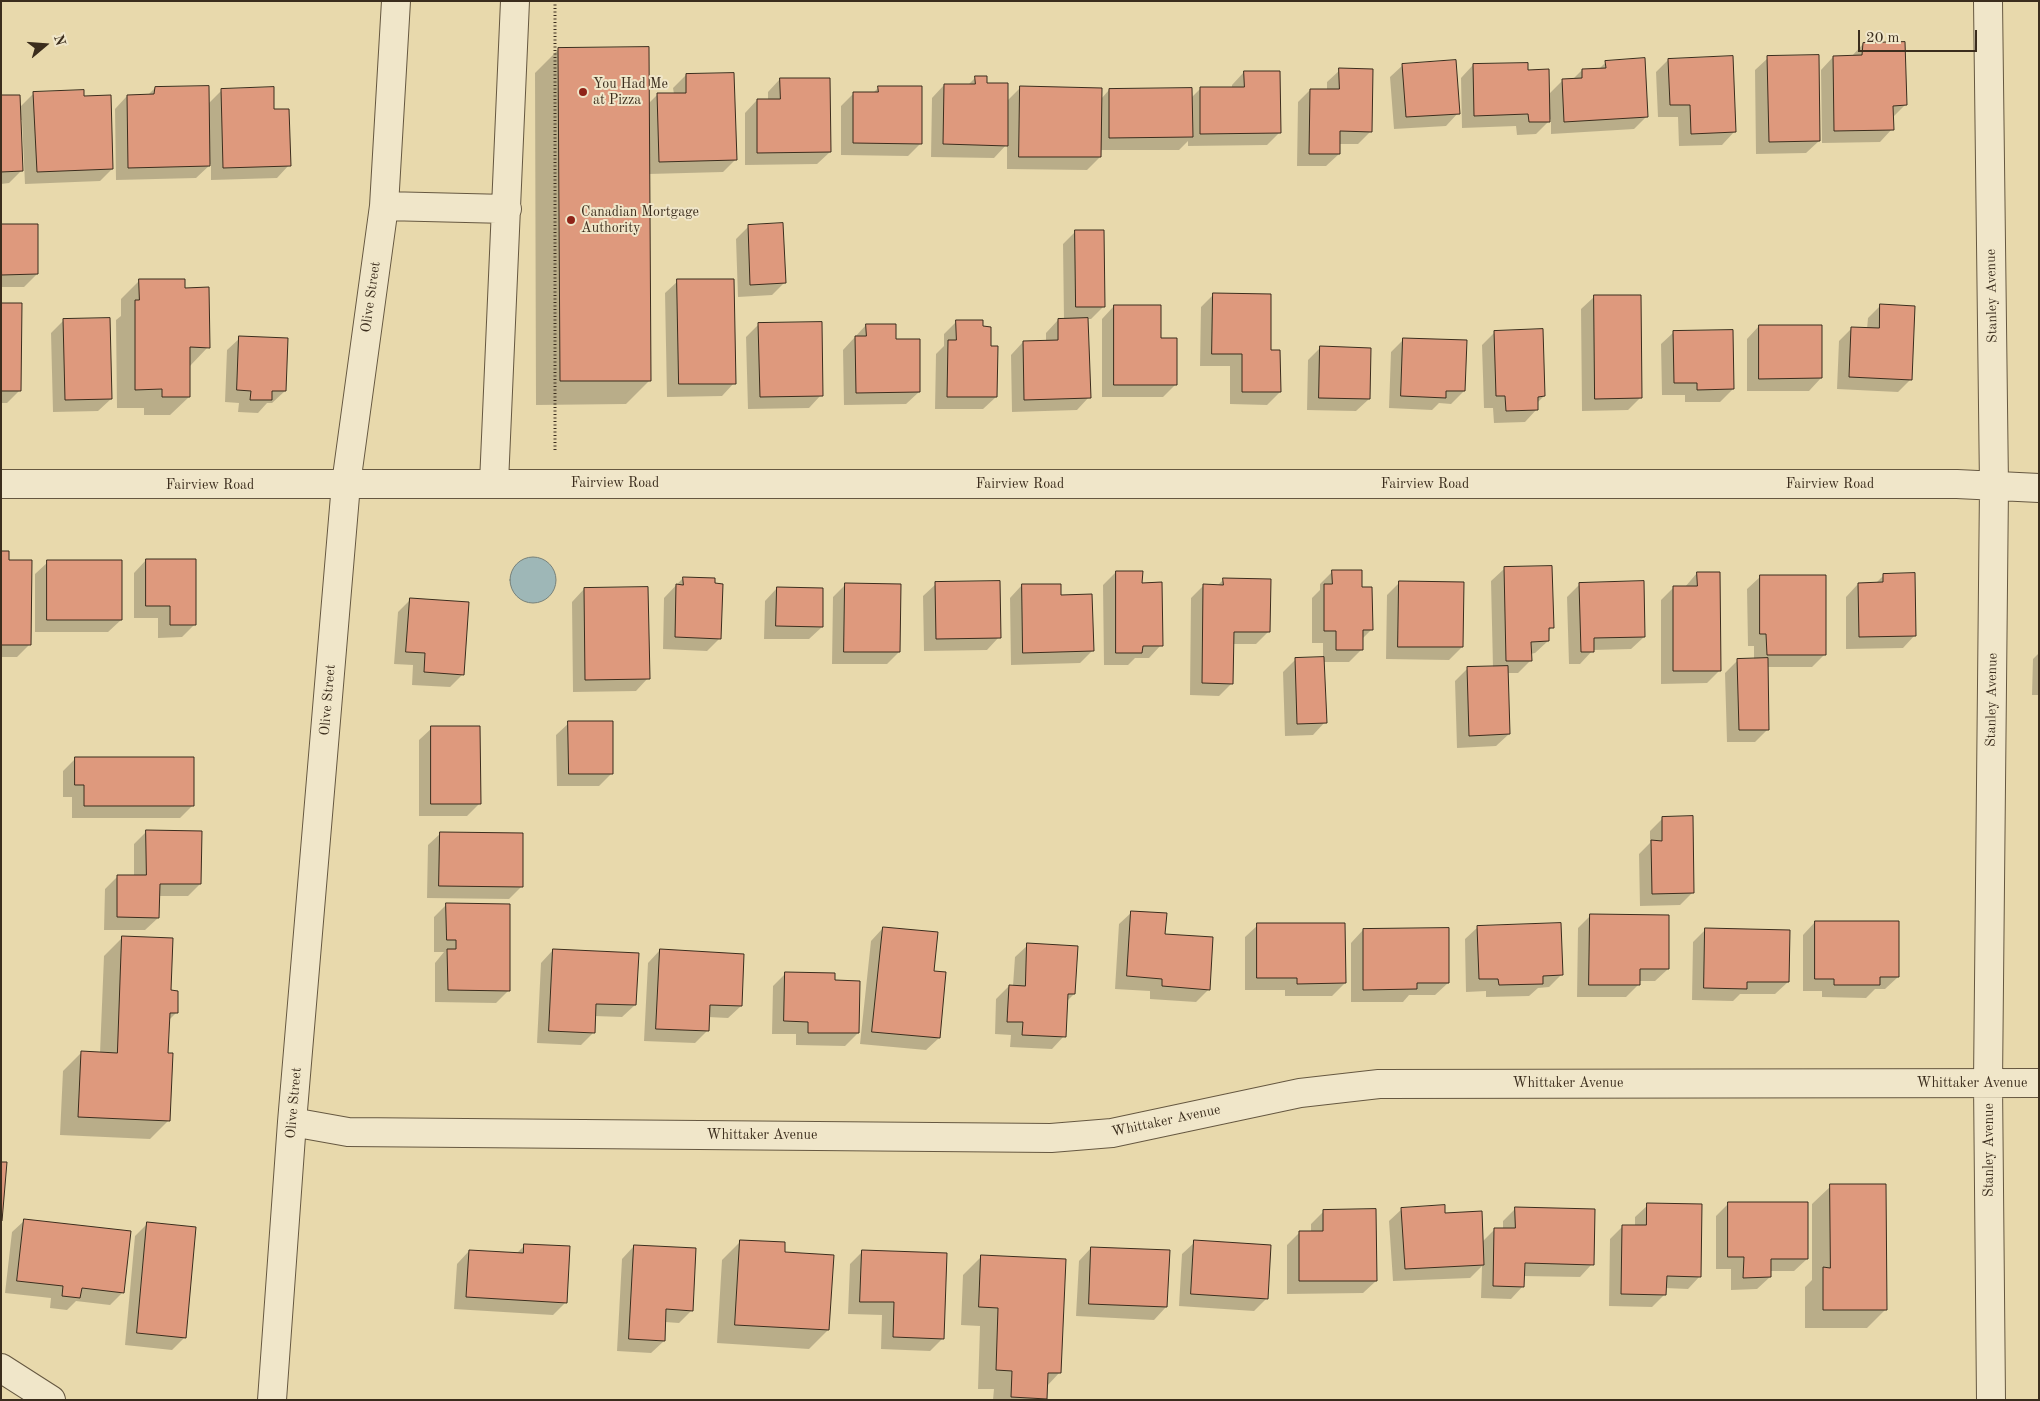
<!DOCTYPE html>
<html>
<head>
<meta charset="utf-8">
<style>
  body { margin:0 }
  #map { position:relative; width:2040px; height:1401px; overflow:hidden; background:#e8d9ac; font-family:"Old Standard TT",serif }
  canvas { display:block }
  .frame { position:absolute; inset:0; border:2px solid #3b2d1d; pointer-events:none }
  .north { position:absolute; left:20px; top:20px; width:50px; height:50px; -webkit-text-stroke:4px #f0e6c9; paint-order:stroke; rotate:72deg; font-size:14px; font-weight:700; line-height:20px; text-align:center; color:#3b2d1d }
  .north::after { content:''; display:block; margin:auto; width:18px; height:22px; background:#3b2d1d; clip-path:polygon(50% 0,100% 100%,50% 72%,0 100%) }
  .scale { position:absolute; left:1858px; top:30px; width:119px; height:22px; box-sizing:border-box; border:2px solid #3b2d1d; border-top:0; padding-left:6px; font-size:15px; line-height:18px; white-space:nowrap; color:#3b2d1d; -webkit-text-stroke:4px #f0e6c9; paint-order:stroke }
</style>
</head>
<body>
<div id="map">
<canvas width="2040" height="1401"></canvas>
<div class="frame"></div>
<div class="north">N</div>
<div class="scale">20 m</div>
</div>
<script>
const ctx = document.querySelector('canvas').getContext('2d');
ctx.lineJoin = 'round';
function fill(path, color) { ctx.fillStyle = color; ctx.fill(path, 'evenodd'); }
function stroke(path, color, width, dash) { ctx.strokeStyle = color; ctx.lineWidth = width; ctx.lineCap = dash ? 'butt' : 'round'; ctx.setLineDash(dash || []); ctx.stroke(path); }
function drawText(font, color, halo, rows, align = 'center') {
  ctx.font = font + ' "Old Standard TT",serif'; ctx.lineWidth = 4; ctx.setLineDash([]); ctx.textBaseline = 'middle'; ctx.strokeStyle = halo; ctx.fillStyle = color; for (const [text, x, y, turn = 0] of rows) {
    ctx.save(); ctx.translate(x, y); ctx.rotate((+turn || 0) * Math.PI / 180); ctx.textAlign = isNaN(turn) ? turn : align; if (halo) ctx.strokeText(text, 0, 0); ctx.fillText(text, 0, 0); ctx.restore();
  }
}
const water = new Path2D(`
  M510 580a23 23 0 1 1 46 0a23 23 0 1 1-46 0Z`);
fill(water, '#9eb7b7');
stroke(water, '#768079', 1);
fill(new Path2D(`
  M1863,44l42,61 -13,13v11l-12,13 -58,1 -1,-73 12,-13h18z
  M559,49l89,55 10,-10h16l-1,-6 13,-13 50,84 -13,13 -74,2 1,206 -24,24 -90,1 -1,-332z
  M1768,58l51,83 -13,12 -50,1 -1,-84z
  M1668,60l66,72 -12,13 -43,1 -1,-29h-20l-2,-45z
  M1606,62l41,54 -13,13 -83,5v-15l-15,15 -19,1 -1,-9 -54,2 -1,-50 12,-13 54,6 21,24 14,-14 10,-1 10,-10 17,-1z
  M1403,65l55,48 -12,13 -52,3 -4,-52z
  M1340,70l31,61 -13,13h-19v10l-13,12h-29l1,-64 12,-12h17v-8z
  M1244,72l35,61 -12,12 -79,1v-5l-9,9h-79v7l-13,13 -80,-1v-25l-13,14 -63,-1 1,-59 12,-13h24l8,-8 31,24 13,-13 81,11 8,-9 82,8 9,-9h32v-4z
  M780,79l50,73 -13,12 -72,1v-52l12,-13h11v-8z
  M155,88l53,16 14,-14 51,21 16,54 -12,13 -66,2v-16l-15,14 -80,2 -1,-71 12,-13h20z
  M878,88l43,55 -13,13 -67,-1v-49l13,-13h19z
  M34,93l49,4 29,72 -12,12 -75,3 -3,-64h-2l1,51 -12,12 -8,1v-87l18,11z
  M1,226l36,48 -13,13h-23z
  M748,227l37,55 -13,13 -34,2 -2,-58z
  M1075,232l28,75 -12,12h-4l2,78 -12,13 -65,2 -1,-57 12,-13 23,-1v-8l12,-13h6l-1,-76z
  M140,280l44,9 24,58 -19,20v30l-19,18h-26v-7h-27l-1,-88 5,-4v-17z
  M678,281l56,102 -12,13 -55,1 -2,-104z
  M1213,295l57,57 10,40 -13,13 -37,-1v-38h-30l1,-59z
  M1594,297l46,101 -12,12 -46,1 -1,-102z
  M1,304l18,87 -12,12h-6z
  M1881,305l30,74 -13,13 -61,-3 2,-48 13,-13 15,1 1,-11z
  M1114,306l62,78 -13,13h-61v-78z
  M64,320l47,79 -13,12 -45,1 -2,-79z
  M957,321l25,6 8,20 6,50 -13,12h-48l1,-55 8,-8v-12z
  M759,324l62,71 -12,13 -61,1 -2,-72z
  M866,325l29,16 24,51 -13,12 -62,1 -1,-55z
  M1759,326l62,52 -12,13h-62v-52z
  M1495,332l49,64 -7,7v6l-12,13 -31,1 -1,-15h-9l-2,-63z
  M1674,332l59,57 -13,13h-35v-7h-23l-1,-51z
  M240,338l45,53 -13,12h-5l-9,10 -20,-1 1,-9 -14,-1 2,-52z
  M1404,339l60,52 -13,13 -12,-1 -7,7 -43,-2 2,-56z
  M1321,347l48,52 -13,12 -49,-1 1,-50z
  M1,553l29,91 -13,13h-16z
  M146,560l49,64 -13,13 -24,1v-20h-24v-45z
  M48,562l73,58 -13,12h-73v-58z
  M1504,569l48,58 -4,5v9l-13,12 -5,1 1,6 -13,13h-11l2,61 -13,12 -39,2 -2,-67 13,-13h25l-2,-87z
  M1116,572l25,12 20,61 -12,13h-14l-7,7h-24l-1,-80z
  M1332,572l29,16 10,42 -9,9v10l-13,13h-26l2,60 -12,13 -28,1 -2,-64 13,-13 27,-1v-15h-11v-45l8,-8v-6z
  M1697,573l22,98 -12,12 -46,1v-84l13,-13h11z
  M1884,575l31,60 -12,13 -57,1v-52l12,-13h17z
  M1760,577l65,77 -13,13h-45l1,62 -13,13h-28l-2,-69 13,-13h16v-14h-6l-1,-57z
  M683,578l37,60 -13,13 -44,-2 1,-51z
  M1224,579l45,52 -13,13h-24v39l-13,13 -29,-1 1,-97 13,-13 13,1z
  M1400,582l62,65 -13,13 -63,-1 1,-64z
  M936,584l63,53 -12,13 -63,1 -1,-55z
  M1580,584l64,53 -13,12 -38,1 -13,14h-11l-2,-67z
  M845,585l54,67 -12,12h-55l1,-67z
  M1022,585l38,11 32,55 -12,12 -69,2 -1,-67z
  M777,588l45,39 -13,12h-45l1,-38z
  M584,589l64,89 -12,13 -63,1 -1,-90z
  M410,600l53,74 -13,13 -38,-2 1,-20 -19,-1 4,-52z
  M2039,653v42h-7l1,-36z
  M569,723l42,51 -12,12h-42l-1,-51z
  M432,728l48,75 -13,13h-48v-76z
  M75,759l118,46 -13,13h-108v-21h-9v-26z
  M1663,818l29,75 -12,12 -40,1 -1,-52 11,-11v-12z
  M147,831l53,53 -12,12h-30v22l-13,12h-41l1,-41 13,-13 16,1v-33z
  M441,833l81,53 -13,13 -82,-1 1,-53z
  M447,904l62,86 -13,13 -61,-1v-39l9,-11h-10v-35z
  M1132,912l32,23 45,54 -13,13 -46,-3v-8l-35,-2 4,-65z
  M1590,916l78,53 -13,12h-16v3l-13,13h-49l1,-69z
  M1815,922l83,55 -13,12h-10l-9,9 -44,-1v-6h-19v-56z
  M1258,925l87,58 -13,13h-47v-6h-40v-53z
  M1478,927l83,48 -12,12 -11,1 -9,8 -43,1v-6l-20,1 -1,-53z
  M883,928l50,44 6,66 -13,12 -66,-6 11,-103z
  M1706,929l82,53 -13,12h-35l-7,7 -41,-1 1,-58z
  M1363,930l85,53 -13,12h-26l-6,7h-52v-59z
  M123,937l46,54 7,22 -8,8 1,99 -19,19 -90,-4 3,-64 18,-18h19l4,-97z
  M1028,945l46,49 -7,7 -3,35 -12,13 -42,-2 1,-12 -16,-1 1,-35 13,-13h4l2,-29z
  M553,950l82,55 -13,12 -28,-1 -1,17 -12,12 -44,-2 4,-80z
  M660,950l81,56 -13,12 -20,-1 -1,14 -12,12 -51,-2 4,-78z
  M786,973l48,9 24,51 -13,13 -49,-1v-11h-24l1,-48z
  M1831,1186l55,123 -19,19h-62v-41l7,-7v-76z
  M1729,1203l78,56 -13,12h-24v6l-13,12 -26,1v-21h-15v-53z
  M1648,1205l52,71 -12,13 -23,-1v6l-13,13 -43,-1 1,-67 13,-13h12v-9z
  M1516,1208l76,56 -12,13 -57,-1v10l-12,13 -30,-1 1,-32 -12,12 -77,3 -4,-60 13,-12 42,5 38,28 13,-13 8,1v-9z
  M1324,1211l52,70 -13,12 -76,1v-49l12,-12 12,-1v-8z
  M25,1220l98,72 -13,13 -34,-4 -9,9 -17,-2 1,-10 -46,-5 7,-61z
  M147,1224l38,113 -13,13 -47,-5 10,-109z
  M741,1241l42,12 45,77 -19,19 -92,-6 5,-83z
  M1195,1242l72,56 -13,13 -75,-5 3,-52z
  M525,1245l40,58 -12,12 -99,-6 3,-45 12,-13 47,3z
  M634,1246l58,64 -13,13 -14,-1 -1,19 -13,12 -34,-2 5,-92z
  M1091,1248l75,59 -12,13 -78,-4 3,-55z
  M862,1252l81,86 -13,13 -49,-2 1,-34 -34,-1 2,-50z
  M982,1256l78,116 -13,14 -2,14h-52l1,-11h-16l2,-63 -19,-1 2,-50z`), '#0003');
const building = new Path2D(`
  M1905,42l2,63 -14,1 1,24 -60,1 -1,-75 29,-1 1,-12z
  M649,47l2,334h-91l-2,-333z
  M1819,55l1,86 -51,1 -2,-86z
  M1733,56l3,76 -45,2 -1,-29h-20l-2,-46z
  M1645,58l3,59 -84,5 -2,-43 20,-1v-9l24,-1 -1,-7z
  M1456,60l4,54 -54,3 -4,-53z
  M1528,63v7l21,-1 1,53h-21l-1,-8 -54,2 -1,-52z
  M1339,68l34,1 -1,63 -32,-1v23h-31l1,-65h29z
  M1244,71h36l1,62 -81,1v-47h44z
  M734,73l3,87 -78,2 -2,-69h29v-19z
  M975,76h12v7h21v63l-65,-2 1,-60h31z
  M780,78h50l1,74 -74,1v-54h23z
  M209,86l1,80 -82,2 -1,-73 27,-1 1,-7z
  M878,86h44v58l-69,-1v-51h25z
  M1020,86l82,2 -1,69h-82z
  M274,87v22h15l2,57 -68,2 -2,-79z
  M1192,88l1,49 -84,1v-49z
  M84,90v6l27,-1 2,74 -76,3 -4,-80z
  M1,95h19l3,76 -22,1z
  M783,223l3,60 -36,2 -2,-60z
  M1,224h37v50l-36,1z
  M1075,230h29l1,77h-29z
  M139,279h46v9l24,-1 1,61 -20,-1v50h-28v-8l-27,1v-90h4z
  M677,279h57l2,105h-57z
  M1213,293l58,1v56h9l1,42h-39v-38h-30z
  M1594,295h47l1,103 -47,1z
  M1,303h21l-1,88h-20z
  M1880,304l35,2 -3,74 -63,-3 2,-50 28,1z
  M1114,305h47v33h16v47h-63z
  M110,318l2,81 -47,1 -2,-81z
  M1088,318l3,80 -67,2 -1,-59 35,-1v-21z
  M956,320h27v6l8,1v19h7l-1,51h-50l1,-57h8z
  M822,322l1,74 -63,1 -2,-74z
  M866,324h30v15h24v53l-64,1 -1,-57h11z
  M1759,325h63v53l-63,1z
  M1543,329l2,67 -7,1v13l-32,1 -1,-15h-9l-2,-65z
  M1733,330l1,59 -37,1v-7h-23l-1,-52z
  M239,336l49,2 -2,53h-14v9h-22l1,-9 -14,-1z
  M1403,338l64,2 -2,51h-19v7l-45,-2z
  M1320,346l51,2 -1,51 -51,-1z
  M1,551h8v9h23l-1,85h-30z
  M146,559h50v66h-26v-19h-24z
  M47,560h75v60h-75z
  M1552,566l2,62h-5v13l-18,1 1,19h-26l-2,-94z
  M1332,570h30v17h10l1,43h-10v20h-27v-19h-12v-47h8z
  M1116,571h27l-1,12 20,-1 1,64h-20l-1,7h-26z
  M1697,572h23l1,99h-48v-85h24z
  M1915,573l1,63 -57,1 -1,-54 25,-1v-8z
  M1760,575h66v80h-59l-1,-21h-6z
  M683,577l32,1v5l8,1 -2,55 -46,-2 1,-53 7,1z
  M1223,578l48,1 -1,53h-36l-1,52 -31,-1 1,-99 20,1z
  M1000,581l1,57 -65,1 -1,-57z
  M1399,581l65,1 -1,65h-65z
  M1644,581l1,56 -51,1v14h-13l-2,-69z
  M845,583l56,1 -1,68h-56z
  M1022,584h39v11l31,-1 2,57 -71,2z
  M648,587l2,92 -65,1 -1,-92z
  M777,587l46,1v39l-47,-1z
  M410,598l59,4 -5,73 -40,-3 1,-19 -19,-1z
  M1324,657l3,66 -30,1 -2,-66z
  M1768,658l1,72h-30l-2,-71z
  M1508,666l2,68 -41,2 -2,-69z
  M568,721h45v53h-44z
  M431,726h49l1,78h-50z
  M75,757h119v49h-110v-21h-9z
  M1693,816l1,77 -42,1 -1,-54 11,1v-24z
  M146,830l56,1 -1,53h-41l-1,34 -42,-1v-42h29z
  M440,832l83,1v54l-84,-1z
  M446,903l64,1v87l-62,-1 -1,-41h9v-9h-9z
  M1131,911l36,2 -2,21 48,3 -3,53 -48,-4v-7l-35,-3z
  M1590,914l79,1v54h-29v16h-51z
  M1815,921h84v56h-19v8h-46v-6h-19z
  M1257,923h88l1,60 -49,1v-6h-40z
  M1561,923l2,52 -20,1v8l-44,1 -1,-6h-19l-2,-53z
  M883,927l55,5 -4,39 12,1 -6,66 -68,-6z
  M1449,928v55h-32v6l-54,1v-61z
  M1705,928l85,2 -1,52h-42v7l-43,-1z
  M122,936l51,2 -2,52 7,1v22h-8l-2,40h5l-3,68 -92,-4 3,-66 36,2z
  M1027,943l51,3 -3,48h-7l-2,43 -44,-2 1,-13h-16l2,-37 16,1z
  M553,949l86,4 -3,52 -40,-1 -1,29 -46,-2z
  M660,949l84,5 -2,52 -32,-1 -1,26 -53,-2z
  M785,972l50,1v7l25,1 -1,52h-51v-11l-24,-1z
  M1,1162h6l-5,59h-1z
  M1830,1184h56l1,126h-64v-43l7,1z
  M1728,1202h80v57h-37v18l-28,1 1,-21h-16z
  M1647,1203l55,1 -1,73 -34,-1 -1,19 -45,-1 1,-69h24z
  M1445,1205v8l37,-2 2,54 -79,4 -4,-61z
  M1515,1207l80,2 -1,56 -69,-2 -1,24 -31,-1 1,-58h21z
  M1376,1209l1,72h-78v-50h24v-21z
  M24,1219l107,12 -7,62 -42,-5 -2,10 -18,-2 1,-10 -46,-5z
  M147,1222l49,5 -10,111 -49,-5z
  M740,1240l45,2v10l49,3 -5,75 -94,-5z
  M1194,1240l77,5 -3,54 -77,-5z
  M524,1244l46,2 -3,57 -101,-6 3,-47 54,3z
  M634,1245l62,3 -3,63 -27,-2 -1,32 -36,-2z
  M1091,1247l79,3 -3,57 -78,-3z
  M862,1250l85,3 -3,86 -51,-2 1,-35h-34z
  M981,1255l85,4 -5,114h-13l-1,26 -36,-2 1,-26 -16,-1 2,-62 -19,-1z`);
fill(building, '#de997d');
stroke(building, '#3b2d1d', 1);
const minor = new Path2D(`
  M1988,1l6,485 -6,596 3,318
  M384,206l123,3
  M494,483l21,-482
  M1,484h1956l82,4
  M292,1122l56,10 703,6 61,-5 188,-40 79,-9 660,-1
  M1,1368l50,32
  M272,1400l20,-278 54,-638 38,-278 12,-205`);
stroke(minor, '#665841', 30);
stroke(new Path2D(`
  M555,1v450`), '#3b2d1d', 3, [1, 2.5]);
stroke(minor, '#f0e6c9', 28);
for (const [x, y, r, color] of [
  [583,92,5,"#8f2418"],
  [571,220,5,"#8f2418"]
]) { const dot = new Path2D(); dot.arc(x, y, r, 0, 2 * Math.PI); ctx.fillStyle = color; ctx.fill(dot); stroke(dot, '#f0e6c9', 2); }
drawText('14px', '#3b2d1d', '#f0e6c9', [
  ["You Had Me",593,84],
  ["at Pizza",593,100],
  ["Canadian Mortgage",581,212],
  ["Authority",581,228]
], 'left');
drawText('14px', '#3b2d1d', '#f0e6c9', [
  ["Stanley Avenue",1992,296,-91],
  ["Olive Street",371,297,-82],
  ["Fairview Road",615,483],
  ["Fairview Road",1020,484],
  ["Fairview Road",1425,484],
  ["Fairview Road",1830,484],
  ["Fairview Road",210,485],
  ["Olive Street",328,700,-85],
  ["Stanley Avenue",1992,700,-89],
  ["Whittaker Avenue",1568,1083],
  ["Whittaker Avenue",1972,1083],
  ["Olive Street",294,1103,-85],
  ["Whittaker Avenue",1166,1121,-12],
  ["Whittaker Avenue",762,1135],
  ["Stanley Avenue",1989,1150,-90]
]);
</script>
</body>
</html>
